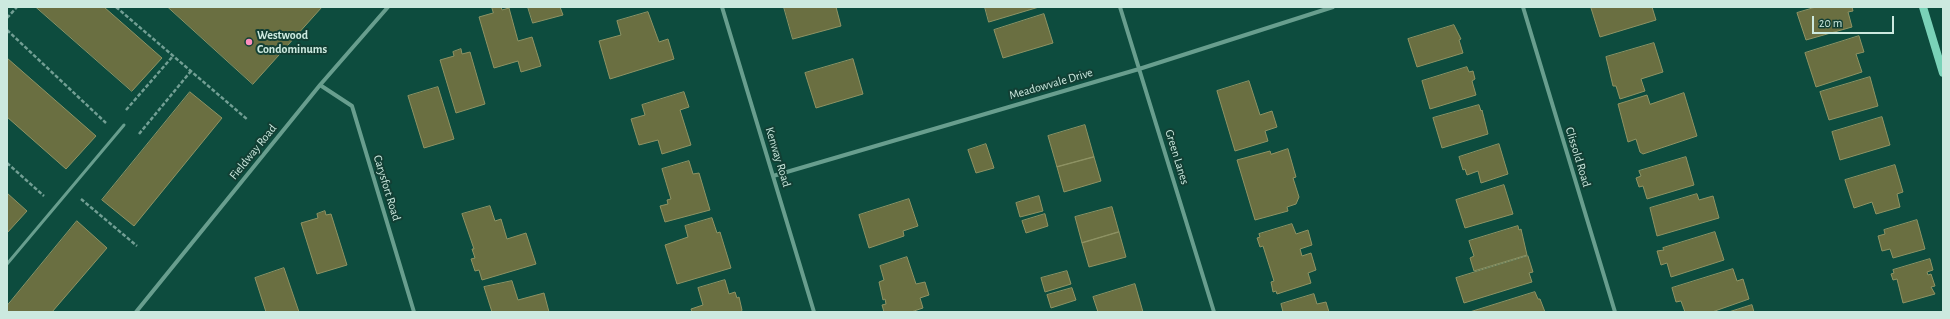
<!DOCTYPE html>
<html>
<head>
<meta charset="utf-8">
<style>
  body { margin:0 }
  #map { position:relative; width:1950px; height:319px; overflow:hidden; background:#0d4c3e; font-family:"Alegreya Sans",sans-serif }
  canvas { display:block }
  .frame { position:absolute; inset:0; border:8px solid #cce9df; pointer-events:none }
  .scale { position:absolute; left:1812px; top:16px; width:82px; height:18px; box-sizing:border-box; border:2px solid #cce9df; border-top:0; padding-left:5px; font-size:12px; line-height:14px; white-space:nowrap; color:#cce9df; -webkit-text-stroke:3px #123f34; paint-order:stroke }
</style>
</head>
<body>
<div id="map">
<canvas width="1950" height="319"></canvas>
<div class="frame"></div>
<div class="scale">20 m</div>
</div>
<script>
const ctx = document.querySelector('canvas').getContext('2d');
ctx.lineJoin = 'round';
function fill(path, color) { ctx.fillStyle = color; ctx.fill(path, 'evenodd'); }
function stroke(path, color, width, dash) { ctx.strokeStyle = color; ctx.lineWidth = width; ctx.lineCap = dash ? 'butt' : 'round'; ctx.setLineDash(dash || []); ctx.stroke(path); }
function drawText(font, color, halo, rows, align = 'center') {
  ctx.font = font + ' "Alegreya Sans",sans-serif'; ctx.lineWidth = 4; ctx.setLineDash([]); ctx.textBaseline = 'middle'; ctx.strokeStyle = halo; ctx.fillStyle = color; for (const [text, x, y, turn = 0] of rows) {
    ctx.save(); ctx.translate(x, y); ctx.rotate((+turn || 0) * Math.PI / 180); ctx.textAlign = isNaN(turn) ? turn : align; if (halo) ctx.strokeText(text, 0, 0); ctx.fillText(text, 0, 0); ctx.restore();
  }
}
const building = new Path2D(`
  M36,7h68l58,51 -30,33z
  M168,7h154l-69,77z
  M492,7h9l1,3 7,-2 9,33 14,-4 9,29 -20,6 -3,-11 -24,7 -15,-51 14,-4z
  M528,7h32l3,8 -30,8z
  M784,7h52l5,19 -48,13z
  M985,7h54l-50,15z
  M1652,7l4,13 -56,17 -9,-29z
  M1816,7h36l1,4 -5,1 4,15 -46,13 -9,-27z
  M648,12l11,30 9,-3 6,20 -64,20 -11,-38 22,-6 -4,-14z
  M1044,14l9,29 -50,15 -9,-28z
  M1454,25l7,14 -2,1 4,13 -46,14 -9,-28z
  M1859,36l5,16 -8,2 6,18 -46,15 -11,-34z
  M1654,43l9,29 -22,7 4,12 -25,8 -4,-13h-3l-7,-29z
  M461,49l1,5 8,-2 15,52 -29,9 -16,-53 14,-4 -1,-4z
  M7,58l89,78 -30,33 -59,-52z
  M853,59l10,35 -47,14 -11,-35z
  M1467,67l2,5 4,-1 2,8 -3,2 4,14 -46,14 -8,-28z
  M1870,77l8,29 -49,14 -9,-28z
  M1249,81l11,34 12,-4 5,16 -12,4 3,10 -33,10 -18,-60z
  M438,87l16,52 -30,9 -16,-52z
  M190,92l32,26 -88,108 -32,-26z
  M684,92l5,15 -9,3 11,35 -29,9 -4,-14 -19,5 -8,-26 14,-4 -3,-10z
  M1684,93l13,43 -54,18 -3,-2 -4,-13 -8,3 -10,-38 29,-9 3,9z
  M1479,105l2,6 1,-1 6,24 -46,14 -9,-30z
  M1882,117l8,28 -50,15 -8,-28z
  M1085,125l9,32 -37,10 -9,-31z
  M986,144l8,24 -18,5 -8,-23z
  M1499,144l9,30 -27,9 -3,-12 -11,4 -2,-6 -2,1 -4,-13z
  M1288,149l8,28 -3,1 6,19 -3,7 -9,3 1,4 -33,9 -18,-60 33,-9 1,3z
  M1094,157l7,24 -37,11 -7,-25z
  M1686,157l8,28 -47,14 -4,-13 -4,1 -3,-9 5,-2 -2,-5z
  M689,161l4,13 6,-1 11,37 -45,12 -5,-16 8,-2 -1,-4 4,-1 -9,-30z
  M1895,165l8,27 -6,2 3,13 -24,7 -4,-12 -18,6 -9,-28z
  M1504,185l9,29 -48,14 -9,-28z
  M7,193l20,18 -20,22z
  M1697,194l2,6 14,-4 6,22 -62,18 -7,-28z
  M1039,196l4,15 -23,6 -4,-14z
  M909,199l9,27 -15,5 1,5 -35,12 -10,-33z
  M490,206l5,15 6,-2 6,20 19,-6 10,31 -54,16 -3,-10 -4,1 -4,-12 4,-1 -3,-9h2l-12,-35z
  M1112,207l7,25 -37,11 -7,-26z
  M325,211l1,4 5,-1 16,51 -30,9 -16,-51 17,-5 -1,-4z
  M1045,214l3,12 -22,7 -4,-12z
  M712,218l5,15 3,-1 11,36 -54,16 -12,-39 23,-8 -3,-11z
  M1917,220l8,29 -32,9 -3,-9 -8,2 -4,-15 7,-2 -1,-4z
  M77,221l30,27 -55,64h-45v-6z
  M1292,224l4,10 12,-4 4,15 -12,4 2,7 9,-3 5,17 -8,3 3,10 -34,11 -1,-3 -3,1 -2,-10 3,-1 -11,-35 -3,1 -3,-9 3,-1 -1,-3z
  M1518,226l1,4 2,-1 6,26 -53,16 -4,-13 4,-2 -5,-15z
  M1119,232l7,25 -37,10 -7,-24z
  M1715,232l9,28 -53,17 -4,-14 -6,2 -4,-14 7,-1 -1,-2z
  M1528,256l5,16 -4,1 3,9 -68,21 -8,-25z
  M907,257l9,27 9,-2 4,13 -9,3 3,10 -12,4h-27l-2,-7 4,-1 -1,-5 -2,1 -4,-18 5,-2 -4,-14z
  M1930,259l3,11 -6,2 1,3 3,-1 4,12 -4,1 4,7 -32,9 -6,-24 -4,1 -2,-6 3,-1 -1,-3z
  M284,268l15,44h-33l-11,-34z
  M1733,269l4,12 6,-2 6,20 -37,13h-27l-4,-11 -5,1 -4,-14z
  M1067,271l4,13 -26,8 -4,-14z
  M725,280l4,14 6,-2 2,6 2,-1 3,13 -1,2h-49l-1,-3 12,-4 -5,-17z
  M512,281l6,19 26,-7 5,19h-57l-8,-25z
  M1135,284l8,28h-45l-5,-15z
  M1072,288l4,12 -25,8 -4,-13z
  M1535,292l3,7h2l5,13h-75z
  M1314,294l3,10 9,-2 3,10h-46l-2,-8z
  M1752,305l2,7h-25z`);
fill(building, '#6a6f41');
stroke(building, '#8e9364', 1);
stroke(new Path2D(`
  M116,7l132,113
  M7,18l10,-11
  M7,30l99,93
  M126,110l47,-54
  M139,134l52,-63
  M7,163l37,33
  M81,199l56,47`), '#729f94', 2.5, [4, 2]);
stroke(new Path2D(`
  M7,264l117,-139`), '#689e8e', 3);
stroke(new Path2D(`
  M722,7l92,305
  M1120,7l94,305
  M1523,7l92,305
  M320,85l32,21 62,206
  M773,176l366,-107 194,-62
  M136,312l184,-227 68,-78`), '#689e8e', 4);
stroke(new Path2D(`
  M1923,7l20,66`), '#7ad2b8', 8);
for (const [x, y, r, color] of [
  [249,42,4,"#fd8ebf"]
]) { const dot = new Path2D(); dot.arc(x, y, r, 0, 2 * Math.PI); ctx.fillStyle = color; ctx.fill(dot); stroke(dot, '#123f34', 1.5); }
drawText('bold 12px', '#cce9df', '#123f34', [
  ["Westwood",257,35],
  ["Condominums",257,49]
], 'left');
drawText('12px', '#cce9df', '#123f34', [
  ["Meadowvale Drive",1051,84,-16],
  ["Fieldway Road",253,152,-51],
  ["Kenway Road",778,157,73],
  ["Green Lanes",1177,157,73],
  ["Clissold Road",1578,157,73],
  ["Carysfort Road",387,188,73]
]);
</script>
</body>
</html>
